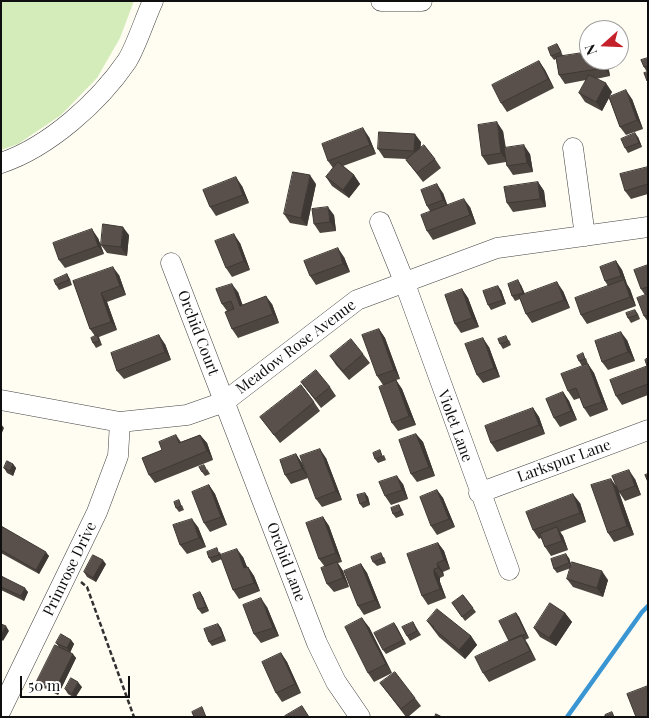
<!DOCTYPE html>
<html>
<head>
<meta charset="utf-8">
<style>
  body { margin:0 }
  #map { position:relative; width:649px; height:718px; overflow:hidden; background:#fffcf2; font-family:"Playfair Display",serif }
  canvas { display:block }
  .frame { position:absolute; inset:0; border:2px solid #0f0f0f; pointer-events:none }
  .north { position:absolute; left:579px; top:20px; width:50px; height:50px; box-sizing:border-box; background:#fff; border:1px solid #9f9f9f; border-radius:50%; rotate:250deg; font-size:14px; font-weight:700; line-height:20px; text-align:center; color:#0f0f0f }
  .north::after { content:''; display:block; margin:auto; width:18px; height:22px; background:#c5212b; clip-path:polygon(50% 0,100% 100%,50% 72%,0 100%) }
  .scale { position:absolute; left:20px; top:676px; width:110px; height:22px; box-sizing:border-box; border:2px solid #0f0f0f; border-top:0; padding-left:6px; font-size:15px; line-height:18px; white-space:nowrap; color:#0f0f0f; -webkit-text-stroke:4px #fff; paint-order:stroke }
</style>
</head>
<body>
<div id="map">
<canvas width="649" height="718"></canvas>
<div class="frame"></div>
<div class="north">N</div>
<div class="scale">50 m</div>
</div>
<script>
const ctx = document.querySelector('canvas').getContext('2d');
ctx.lineJoin = 'round';
function fill(path, color) { ctx.fillStyle = color; ctx.fill(path, 'evenodd'); }
function stroke(path, color, width, dash) { ctx.strokeStyle = color; ctx.lineWidth = width; ctx.lineCap = dash ? 'butt' : 'round'; ctx.setLineDash(dash || []); ctx.stroke(path); }
function drawText(font, color, halo, rows, align = 'center') {
  ctx.font = font + ' "Playfair Display",serif'; ctx.lineWidth = 5; ctx.setLineDash([]); ctx.textBaseline = 'middle'; ctx.strokeStyle = halo; ctx.fillStyle = color; for (const [text, x, y, turn = 0] of rows) {
    ctx.save(); ctx.translate(x, y); ctx.rotate((+turn || 0) * Math.PI / 180); ctx.textAlign = isNaN(turn) ? turn : align; if (halo) ctx.strokeText(text, 0, 0); ctx.fillText(text, 0, 0); ctx.restore();
  }
}
fill(new Path2D(`
  M1,1h133l-14,37 -23,40 -36,37 -43,29 -17,6z`), '#d4ecb9');
stroke(new Path2D(`
  M567,717l75,-105 6,-6`), '#3996d2', 4.5);
const minor = new Path2D(`
  M381,1h41
  M573,148l12,88
  M1,163c48,-16 98,-61 126,-102 9,-14 18,-43 26,-60
  M380,222l24,59 105,289
  M171,263l146,380 19,39 24,35
  M1,400l119,22 67,-7 37,-13 133,-102 140,-52 151,-21
  M479,493l169,-63
  M1,710l96,-198 21,-56 2,-34`);
stroke(minor, '#424242', 21);
stroke(new Path2D(`
  M81,582l6,5 47,130`), '#313131', 2.5, [5, 2.5]);
stroke(minor, '#fff', 20);
fill(new Path2D(`
  M557,44l3,5 3,7 44,4 3,16 -14,3 16,13 -3,5 23,2 11,30 -17,6 -6,-8 -11,-29 -7,13 -17,-9 -6,-9 7,-13 -21,4 -6,-9 -3,-16 -2,1 -3,-4z
  M648,58v13l-1,1 -3,-5z
  M539,61l6,9 9,18 -47,24 -6,-9z
  M503,131l3,17 24,6 3,18 -20,3 -6,-9 -1,-4 -18,3 -6,-9z
  M369,137l7,17 -33,12 11,9 6,9 -11,14 -17,-12 -6,-9 7,-9 -5,-7z
  M638,137l4,10 -14,6 -3,-5z
  M421,142l-1,6 15,11 6,9 -18,14 -17,-22 1,-1 -23,-1 -6,-9z
  M648,167v27l-17,5 -6,-8z
  M538,182l6,9 2,16 -33,5 -6,-9z
  M316,184l-9,42 -17,-3 -6,-9z
  M242,186l7,17 -33,13 -6,-9z
  M443,193l4,12 23,2 6,17 -43,16 -6,-9 3,-20 -3,-5z
  M334,215l2,16 -16,2 -6,-9z
  M129,235l-2,21 -20,-3 -6,-8z
  M98,238l6,16 -39,14 -6,-8z
  M240,243l10,27 -18,7 -6,-9z
  M344,257l6,15 -34,13 -6,-9z
  M616,261l6,9 5,14 3,5 6,17 -49,18 -6,-9 27,-29 -3,-5z
  M648,265v57l-4,-6 1,-21 -4,-6z
  M67,274l3,5 2,6 -13,5 -3,-5z
  M119,275l7,20 -19,7 10,28 -18,7 3,8 -6,3 -3,-5 2,-7 -5,-7 -17,-48z
  M521,285l4,9 38,-3 7,17 -38,15 -6,-9 -6,-15 -5,2 -3,-5z
  M462,289l6,9 11,29 -18,6 -6,-9z
  M501,290l5,14 -15,6 -3,-5z
  M238,292l4,13 30,-1 7,19 -41,15 -6,-9 -5,-18 -5,-7z
  M635,310l3,4 2,5 -9,4 -3,-5z
  M379,329l6,9 15,41 -4,1 6,9 14,36 -18,6 -6,-8 -9,-38 -6,-9z
  M509,340l2,5 -8,4 -3,-5z
  M627,340l8,21 -27,9 -6,-8z
  M165,344l6,16 -47,19 -7,-8z
  M489,347l11,30 -17,6 -6,-8z
  M363,354l7,9 -21,17 -13,-15 -6,-9z
  M586,358l2,6 -6,2 -3,-5z
  M648,358v37l-26,10 -6,-9 31,-30z
  M588,364l6,9 14,37 -18,7 -6,-9 -4,-10 -6,2 -6,-9z
  M301,382l29,5 6,9 -15,12z
  M563,392l6,9 8,19 -17,7 -6,-9z
  M314,402l6,9 -40,32 -20,-26z
  M533,408l6,9 6,17 -48,18 -6,-9z
  M416,434l7,8 12,34 -18,6 -6,-8z
  M176,435l5,7 19,-7 7,8 6,17 -58,23 -6,-8 13,-25z
  M296,454l6,9 6,15 -17,6 -6,-9z
  M384,455l2,5 -8,3 -3,-4z
  M326,458l16,42 -20,7 -6,-8z
  M13,464l3,4 -3,8 -6,-3 -3,-5z
  M207,469l3,5 -5,2 -3,-4z
  M635,479l6,16 -16,6 -6,-9 15,43 -20,7 -6,-9 9,-46z
  M403,484l5,15 -17,6 -6,-9z
  M209,485l6,9 12,31 -17,7 -6,-9z
  M437,490l6,8 12,29 -18,8 -6,-9z
  M365,493l3,4 2,8 -7,3 -3,-4z
  M580,503l6,19 -26,10 3,4 5,14 -17,6 -6,-9 -4,-9 -2,1 -6,-9z
  M182,505l2,5 -5,2 -3,-4z
  M399,505l3,5 2,5 -8,3 -3,-4z
  M323,517l6,9 13,36 -4,1 5,8 6,16 -15,5 -7,-8 -2,-17 -6,-8z
  M1,526l48,30 -10,18 -38,-21z
  M198,527l8,20 -19,7 -7,-9z
  M438,543l6,8 6,18 -7,3 1,4 -4,2v4l6,16 -18,7 -6,-9z
  M220,552l1,3 22,2 4,10h1l6,9 6,15 -21,8 -6,-9 -11,-31 -10,4 -3,-5z
  M384,557l2,6 -9,3 -4,-4z
  M569,558l2,7 37,15 -5,17 -30,-10 -6,-8 4,-11 -14,5 -3,-4z
  M106,564l-10,18 -9,-5 -3,-5z
  M361,564l6,9 14,35 -17,7 -6,-9z
  M1,576l27,16 -4,9 -23,-11z
  M200,592l3,5 6,14 -7,3 -4,-5z
  M463,595l13,17 -11,9 -13,-18z
  M267,607l12,29 -18,7 -7,-9z
  M516,613l3,4 10,21 -4,2 11,20 -47,22 -6,-9 26,-32z
  M565,613l7,9 -16,24 -16,-9 -6,-9z
  M427,621l44,15 6,9 -12,14 -26,-22z
  M413,622l8,13 -11,6 -3,-5z
  M394,623l12,21 -20,10 -3,-4z
  M218,624l3,4 5,13 -14,5 -3,-4z
  M369,627l23,46 -18,9 -6,-9z
  M71,640l3,4 -4,8 6,6 -18,37 -18,-9 -3,-5 22,-34 -3,-4z
  M281,653l6,9 14,31 -19,9 -6,-9z
  M380,683l35,15 6,8 -13,11h-2z
  M82,687l-7,11 -7,-4 -3,-5z`), '#4d4540');
fill(new Path2D(`
  M603,60h4l3,16 -6,-8z
  M539,61l6,9 9,18 -6,-9z
  M606,83l6,9 -10,19 -6,-9z
  M626,90l6,9 11,30 -6,-9z
  M497,122l6,9 4,31 -6,-9z
  M363,128l6,9 7,17 -6,-9z
  M635,133l3,4 4,10 -3,-4z
  M415,134l6,8 -1,17 -6,-8z
  M524,145l6,9 3,18 -6,-9z
  M310,175l6,9 -9,42 -6,-8z
  M354,175l6,9 -11,14 -6,-8z
  M236,177l6,9 7,17 -6,-8z
  M538,182l6,9 2,16 -6,-8z
  M437,184l6,9 6,16 -6,-9z
  M464,199l6,8 6,17 -6,-9z
  M328,207l6,8 2,16 -6,-9z
  M123,227l6,8 -2,21 -6,-9z
  M92,229l6,9 6,16 -6,-8z
  M234,234l6,9 10,27 -6,-9z
  M338,248l6,9 6,15 -7,-8z
  M616,261l6,9 5,14 -6,-8z
  M113,267l6,8 7,20 -6,-9z
  M518,280l3,5 5,12 -3,-4z
  M624,280l6,9 6,17 -6,-9z
  M557,282l6,9 7,17 -6,-8z
  M232,284l6,8 8,22 -6,-8z
  M498,286l3,4 5,14 -3,-4z
  M462,289l6,9 11,29 -7,-9z
  M101,293l6,9 10,28 -6,-8z
  M266,296l6,8 7,19 -6,-9z
  M379,329l6,9 15,41 -6,-9z
  M621,332l6,8 8,21 -7,-9z
  M159,335l6,9 6,16 -6,-8z
  M483,338l6,9 11,30 -6,-9z
  M588,364l6,9 14,37 -6,-8z
  M396,380l6,9 14,36 -7,-9z
  M563,392l6,9 8,19 -6,-9z
  M533,408l6,9 6,17 -6,-9z
  M1,424l3,4 -3,7z
  M416,434l7,8 12,34 -6,-9z
  M200,435l7,8 6,17 -6,-9z
  M320,449l6,9 16,42 -6,-9z
  M296,454l6,9 6,15 -6,-9z
  M13,464l3,4 -3,8 -3,-5z
  M629,470l6,9 6,16 -6,-9z
  M397,476l6,8 5,15 -6,-9z
  M611,479l6,8 17,48 -7,-9z
  M209,485l6,9 12,31 -6,-8z
  M437,490l6,8 12,29 -6,-8z
  M365,493l3,4 2,8 -3,-4z
  M573,494l7,9 6,19 -6,-9z
  M323,517l6,9 13,36 -6,-9z
  M192,519l6,8 8,20 -7,-9z
  M557,527l6,9 5,14 -6,-9z
  M438,543l6,8 6,18 -6,-9z
  M237,549l6,8 8,20 -7,-9z
  M46,552l3,4 -10,18 -3,-4z
  M566,554l3,4 3,9 -3,-4z
  M103,560l3,4 -10,18 -3,-4z
  M337,562l6,9 6,16 -6,-9z
  M437,563l6,9 1,4 -6,-8z
  M361,564l6,9 14,35 -6,-8z
  M248,567l6,9 6,15 -6,-8z
  M434,569l6,9v4l6,16 -6,-9 -6,-15z
  M602,571l6,9 -5,17 -6,-9z
  M25,588l3,4 -4,9 -3,-5z
  M200,592l3,5 6,14 -3,-4z
  M261,598l6,9 12,29 -6,-8z
  M516,613l3,4 10,21 -3,-4z
  M565,613l7,9 -16,24 -7,-8z
  M362,618l7,9 23,46 -6,-9z
  M394,623l3,4 9,17 -3,-4z
  M218,624l3,4 5,13 -3,-5z
  M6,626l3,5 -6,10 -2,-2v-4z
  M522,635l6,9 8,16 -6,-9z
  M471,636l6,9 -12,14 -6,-9z
  M71,640l3,4 -4,9 -3,-5z
  M281,653l6,9 14,31 -6,-9z
  M73,654l3,4 -18,37 -3,-5z
  M78,682l4,5 -7,11 -3,-4z`), '#3e3834');
const building = new Path2D(`
  M557,44l4,8 -10,4 -3,-8z
  M589,52v8h14l1,8 -45,7 -3,-18z
  M648,58v8l-4,1 -3,-7z
  M539,61l9,18 -47,24 -9,-18z
  M648,72v9h-1l-3,-8z
  M589,75l17,8 -10,19 -17,-9z
  M626,90l11,30 -17,7 -11,-30z
  M497,122l4,31 -19,3 -4,-31z
  M363,128l7,17 -42,16 -6,-17z
  M379,132l36,2 -1,17 -36,-2z
  M635,133l4,10 -14,5 -4,-9z
  M424,145l11,14 -18,14 -11,-13z
  M524,145l3,18 -20,3 -3,-18z
  M338,162l16,13 -11,15 -17,-13z
  M648,167v17l-23,7 -5,-17z
  M293,172l17,3 -9,43 -17,-4z
  M236,177l7,18 -33,12 -7,-17z
  M538,182l2,17 -33,4 -3,-16z
  M437,184l6,16 -16,6 -6,-16z
  M464,199l6,16 -43,16 -6,-16z
  M328,207l2,15 -16,2 -2,-15z
  M103,224l20,3 -2,20 -20,-2z
  M92,229l6,17 -39,14 -6,-17z
  M234,234l10,27 -18,7 -11,-27z
  M338,248l5,16 -33,12 -6,-15z
  M616,261l5,15 -16,5 -5,-14z
  M648,265v22l-7,2 -7,-19z
  M113,267l7,19 -19,7 10,29 -21,7 -17,-48z
  M67,274l2,6 -13,5 -2,-5z
  M518,280l5,13 -11,3 -4,-12z
  M624,280l6,17 -49,18 -6,-17z
  M557,282l7,18 -38,14 -7,-18z
  M232,284l8,22 26,-10 7,18 -41,15 -7,-17 9,-3 -3,-8 -9,3 -6,-15z
  M498,286l5,14 -15,5 -5,-14z
  M462,289l10,29 -17,6 -10,-29z
  M648,294v21l-4,1 -7,-18z
  M635,310l2,5 -9,3 -2,-5z
  M379,329l15,41 -17,6 -15,-41z
  M621,332l7,20 -26,10 -7,-21z
  M97,335l2,6 -6,2 -2,-5z
  M159,335l6,17 -48,19 -6,-18z
  M506,336l2,5 -8,3 -2,-5z
  M483,338l11,30 -17,7 -12,-31z
  M351,339l12,15 -20,17 -13,-15z
  M583,353l2,6 -6,2 -2,-5z
  M648,358v8h-1l-2,-6z
  M588,364l14,38 -18,6 -8,-20 -8,3 -7,-17z
  M648,366v18l-32,12 -6,-16z
  M316,370l14,17 -15,12 -14,-17z
  M396,380l13,36 -17,7 -13,-36z
  M301,385l13,17 -40,33 -14,-18z
  M563,392l8,19 -17,7 -8,-19z
  M533,408l6,17 -48,18 -6,-17z
  M416,434l13,33 -18,7 -12,-34z
  M176,435l3,8 21,-8 7,16 -58,24 -7,-17 20,-8 -3,-8z
  M320,449l16,42 -20,8 -16,-43z
  M380,450l2,6 -7,3 -2,-6z
  M296,454l6,15 -17,6 -5,-15z
  M7,461l6,3 -3,7 -6,-3z
  M204,465l2,4 -4,3 -3,-5z
  M629,470l6,16 -16,6 -7,-16z
  M648,474v8l-3,-7z
  M397,476l5,14 -17,6 -6,-14z
  M611,479l16,47 -19,7 -17,-48z
  M209,485l12,32 -17,6 -12,-31z
  M437,490l12,29 -18,7 -11,-29z
  M365,493l2,8 -7,3 -3,-9z
  M573,494l7,19 -47,17 -7,-18z
  M179,500l2,6 -5,2 -2,-6z
  M399,505l2,6 -8,3 -2,-6z
  M323,517l13,36 -17,6 -13,-36z
  M192,519l7,19 -19,7 -7,-20z
  M1,526l45,26 -10,18 -35,-20z
  M557,527l5,14 -17,6 -5,-13z
  M438,543l6,17 -7,3 1,5 -4,1v5l6,15 -18,7 -15,-42z
  M217,548l2,7 -10,3 -2,-6z
  M237,549l7,19 4,-1 6,16 -21,7 -13,-35z
  M381,553l2,5 -10,4 -2,-5z
  M566,554l3,9 -15,6 -3,-10z
  M93,555l10,5 -10,18 -9,-6z
  M337,562l6,16 -16,6 -6,-16z
  M572,562l30,9 -5,17 -30,-9z
  M361,564l14,36 -17,6 -14,-35z
  M1,576l24,12 -4,8 -20,-9z
  M200,592l6,15 -8,2 -5,-14z
  M463,595l10,13 -11,9 -10,-14z
  M261,598l12,30 -19,6 -11,-29z
  M550,603l15,10 -16,25 -15,-10z
  M437,609l34,27 -12,14 -26,-22 1,-1 -7,-6z
  M516,613l10,21 -17,7 -10,-20z
  M362,618l24,46 -18,9 -23,-46z
  M413,622l4,9 -10,5 -5,-9z
  M394,623l9,17 -20,10 -9,-17z
  M1,624l5,2 -5,9z
  M218,624l5,12 -14,6 -5,-13z
  M61,634l10,6 -4,8 -11,-5z
  M522,635l8,16 -47,22 -8,-16z
  M55,645l18,9 -18,36 -18,-9z
  M281,653l14,31 -19,9 -14,-31z
  M395,672l20,26 -14,11 -21,-26z
  M71,678l7,4 -6,12 -7,-5z
  M648,686v31h-12l-9,-23z
  M302,706l7,11h-23l-1,-1z
  M202,707l4,10h-12l-2,-5z
  M612,712l2,5h-9v-2z
  M436,714l6,3h-7z`);
fill(building, '#59504b');
stroke(building, '#3e3834', 1);
drawText('15px', '#0f0f0f', '#fff', [
  ["Orchid Court",198,333,69],
  ["Meadow Rose Avenue",296,347,-37],
  ["Violet Lane",455,426,70],
  ["Larkspur Lane",564,461,-20],
  ["Orchid Lane",286,562,69],
  ["Primrose Drive",70,569,-64]
]);
</script>
</body>
</html>
